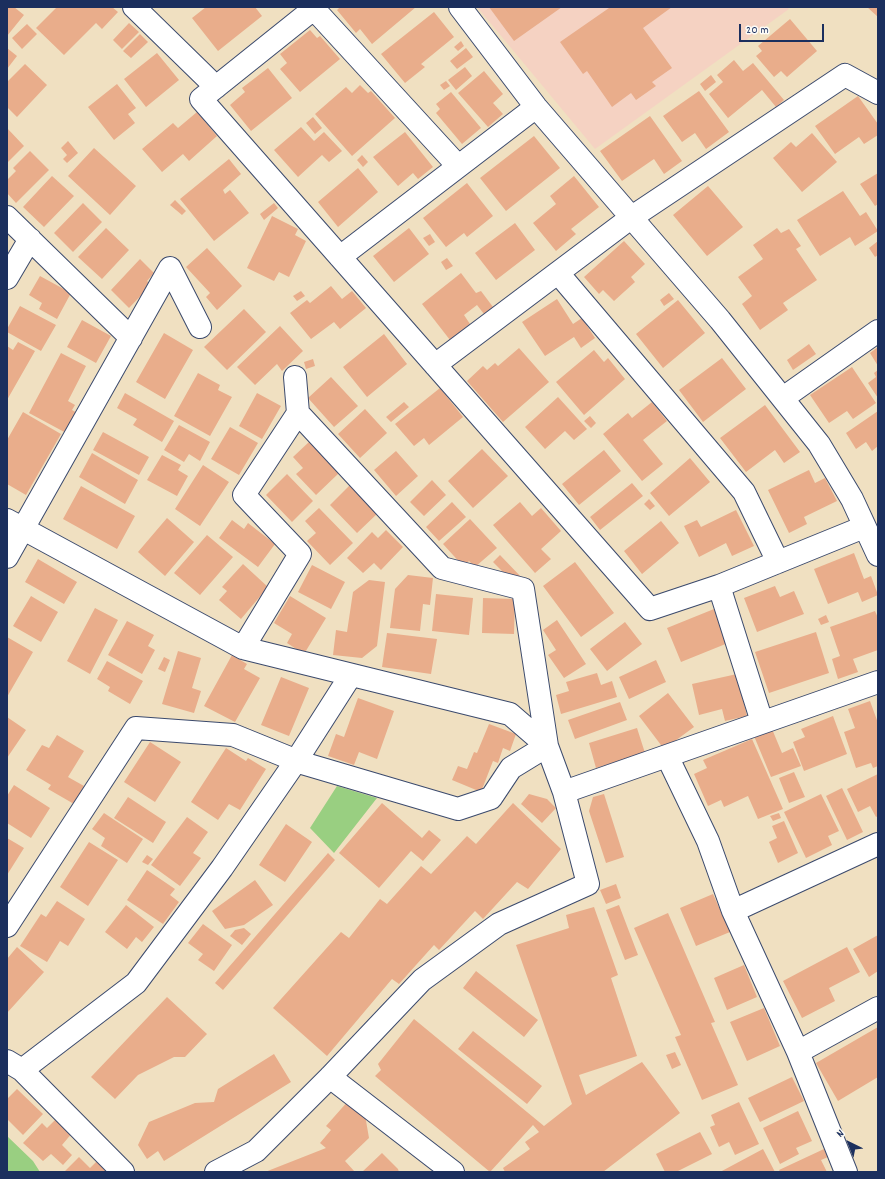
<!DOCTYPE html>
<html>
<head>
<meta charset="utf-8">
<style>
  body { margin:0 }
  #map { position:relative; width:885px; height:1179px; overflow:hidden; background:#f0e0c1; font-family:Dekko,sans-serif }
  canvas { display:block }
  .frame { position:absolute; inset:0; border:8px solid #1b2f5e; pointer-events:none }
  .north { position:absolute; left:829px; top:1123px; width:40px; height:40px; -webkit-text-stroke:3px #fdfcf7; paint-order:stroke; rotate:317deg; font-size:11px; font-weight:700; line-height:16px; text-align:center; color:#1b2f5e }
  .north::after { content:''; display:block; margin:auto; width:14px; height:18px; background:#1b2f5e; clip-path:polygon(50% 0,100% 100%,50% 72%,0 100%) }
  .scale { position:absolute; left:739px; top:24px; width:85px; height:18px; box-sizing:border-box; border:2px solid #1b2f5e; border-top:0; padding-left:5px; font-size:12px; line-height:14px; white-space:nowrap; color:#1b2f5e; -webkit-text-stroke:3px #fdfcf7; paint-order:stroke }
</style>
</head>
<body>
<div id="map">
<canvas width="885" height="1179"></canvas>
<div class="frame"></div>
<div class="north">N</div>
<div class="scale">20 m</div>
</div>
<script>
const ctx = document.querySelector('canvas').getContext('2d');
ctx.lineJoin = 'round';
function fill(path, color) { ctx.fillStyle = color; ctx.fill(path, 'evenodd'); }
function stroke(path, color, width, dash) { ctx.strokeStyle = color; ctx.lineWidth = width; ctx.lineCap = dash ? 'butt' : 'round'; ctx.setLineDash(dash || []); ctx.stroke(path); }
fill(new Path2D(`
  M477,7h310l2,2 -194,140z`), '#f5d2c2');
fill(new Path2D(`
  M337,786l40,12 -43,55 -24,-25z
  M7,1136l26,25 7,11h-33z`), '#99cf81');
fill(new Path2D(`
  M7,7h7l10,8 -17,21z
  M57,7h55l6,5 -16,17 -6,-6 -32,32 -28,-27z
  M206,7h49l7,9 -44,35 -26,-33z
  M340,7h76l-44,37 -12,-15 -4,4 -19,-23z
  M489,7h73l-48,34z
  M608,7h64l-29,21 29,40 -20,14 4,4 -20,14 -5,-7 -19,14 -25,-36 -4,3 -23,-32 49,-34z
  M867,7h11v10z
  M434,12l20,25 -33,27 4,3 -20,16 -24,-29z
  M790,19l27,32 -30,26 -6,-6 -7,6 -18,-21 6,-5 -4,-5z
  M129,23l10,9 -17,17 -9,-9z
  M27,24l10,10 -15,15 -10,-11z
  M310,30l7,8 3,-2 20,23 -40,33 -20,-23 7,-6 -7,-9z
  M140,34l8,8 -17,16 -8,-7z
  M461,41l3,5 -6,5 -4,-4z
  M7,48l10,8 -10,13z
  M466,48l7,9 -16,12 -7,-8z
  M157,53l22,27 -33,27 -22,-28z
  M734,60l9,11 10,-8 31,37 -8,7 -14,-17 -34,28 -19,-24 14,-12 -6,-7z
  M25,64l22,21 -30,32 -10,-10v-25z
  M465,67l7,9 -16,14 -8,-10z
  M268,68l24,30 -41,33 -21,-26 15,-13 -3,-4z
  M484,71l19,23 -10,9 10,11 -15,13 -30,-34z
  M711,75l5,7 -11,9 -5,-7z
  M446,81l4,5 -6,4 -4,-5z
  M117,84l19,24 -8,6 7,9 -21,17 -26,-33z
  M360,85l8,8 3,-2 24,27 -43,38 -37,-42 31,-27 6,6z
  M699,91l30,41 -23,17 -11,-16 -13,9 -19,-26z
  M451,92l30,36 -19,16 -26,-31 4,-4 -4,-5z
  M858,96l20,28v11l-14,9 -5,-7 -24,17 -20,-28z
  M197,112l20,24 -28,25 -6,-7 -21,18 -20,-23 31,-26 5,5z
  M650,116l32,45 -18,13 -10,-15 -32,22 -22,-30z
  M313,117l9,11 -7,6 -9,-11z
  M301,127l13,14 10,-9 18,19 -13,11 -7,-7 -24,22 -24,-27z
  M7,128l17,18 -17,17z
  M405,132l28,35 -15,12 -5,-6 -15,13 -25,-29z
  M812,133l25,29 -35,30 -29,-34 18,-16 5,5z
  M534,136l26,32 -54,43 -26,-33z
  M68,141l10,12 -11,10 -4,-4 4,-4 -6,-7z
  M94,148l42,38 -26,29 -42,-39z
  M30,151l19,19 -33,33 -9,-10v-13l9,-9 -3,-3z
  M362,155l6,7 -5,5 -6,-7z
  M229,159l12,15 -18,16 2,4 5,-4 19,23 -35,28 -34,-42z
  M358,168l20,24 -40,35 -20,-25z
  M878,173v31l-3,2 -15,-22z
  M52,176l22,20 -30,31 -21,-20z
  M574,176l25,31 -28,22 5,5 -20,17 -23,-28 23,-19 -6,-8z
  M467,183l26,33 -26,21 -3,-4 -18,14 -23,-29z
  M708,186l35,41 -36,29 -34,-41z
  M843,191l17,25 6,-4 12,19 -23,15 -5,-9 -30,19 -23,-36z
  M175,200l11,11 -4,4 -12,-10z
  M83,203l19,19 -29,30 -19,-19z
  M274,203l4,5 -14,12 -4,-6z
  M272,216l26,13 -3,6 11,6 -17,36 -10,-5 -5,9 -27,-13z
  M515,223l20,27 -39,30 -21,-27z
  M106,228l23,22 -27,29 -24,-22z
  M409,228l20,26 -35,28 -21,-26z
  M777,228l4,5 8,-4 12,17 -5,3 21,31 -34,23 5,7 -28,20 -18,-26 10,-8 -14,-19 25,-18 -10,-14z
  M430,234l5,8 -6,4 -6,-8z
  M624,241l21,23 -14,13 4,5 -21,19 -11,-11 -4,4 -15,-17z
  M878,241v14l-3,2 -6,-9z
  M207,248l35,38 -25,24 -11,-13 4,-4 -24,-26z
  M447,258l6,8 -7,4 -5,-8z
  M140,259l14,14 -7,8 4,4 -22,23 -18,-18z
  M461,273l15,20 5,-2 12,16 -9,7 -7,-9 -13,10 6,9 -20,16 -28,-36z
  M40,276l31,17 -14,26 -18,-10 3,-6 -13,-8z
  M331,286l11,13 10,-8 14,17 -26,21 -6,-7 -23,17 -21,-26 17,-13 3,3z
  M301,291l4,5 -8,5 -4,-5z
  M669,293l5,6 -10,7 -4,-6z
  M557,299l16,25 9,-6 13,20 -14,10 -7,-11 -29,19 -23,-34z
  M678,300l27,33 -42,35 -27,-34z
  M20,306l36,19 -15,26 -34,-19v-3z
  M244,309l22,23 -39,38 -23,-23z
  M82,320l29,16 -15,27 -29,-16z
  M280,326l23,25 -21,20 -5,-7 -22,21 -18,-18z
  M164,333l29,17 -28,49 -29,-17z
  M384,334l23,30 -40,33 -24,-30z
  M18,342l17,9 -28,49v-54l6,4z
  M809,344l7,10 -23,16 -6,-10z
  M878,347v19l-8,-13z
  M519,348l30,34 -46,40 -36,-41 16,-15 4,4 8,-7 3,3z
  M594,350l10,12 4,-4 17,21 -41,36 -28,-33z
  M61,353l25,13 -18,35 7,4 -3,5 7,4 -11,20 -39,-21z
  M722,358l24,31 -43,33 -24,-32z
  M313,359l2,7 -9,3 -2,-7z
  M852,367l24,36 -23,16 -6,-8 -18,12 -19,-28z
  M878,370v28l-10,-15 8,-6 -2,-4z
  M198,373l22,12 -2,5 14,7 -22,39 -36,-20z
  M331,377l27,29 -24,21 -26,-29z
  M440,388l23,29 -34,28 -5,-7 -10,8 -19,-22z
  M125,393l49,28 -12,21 -29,-17 4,-6 -20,-11z
  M257,393l24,13 -19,33 -23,-13z
  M558,397l29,32 -13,11 -9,-9 -20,18 -20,-22z
  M404,402l5,5 -18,15 -5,-5z
  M652,402l15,19 -24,19 20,24 -21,17 -39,-47 25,-21 4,5z
  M765,405l35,47 -16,11 -9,-13 -29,22 -26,-34z
  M365,409l22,24 -27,25 -22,-24z
  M878,411v35l-6,5 -6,-9 -10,7 -10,-16z
  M23,412l38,22 -35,61 -19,-11v-44z
  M590,416l6,7 -5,5 -7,-7z
  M179,425l31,17 -10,19 -11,-7 -5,8 -20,-12z
  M230,427l28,16 -19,32 -28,-16z
  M103,432l46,25 -10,18 -46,-25z
  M310,441l29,32 -23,22 -20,-21 7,-6 -10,-11z
  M482,449l26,27 -35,32 -25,-27z
  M604,450l17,21 -42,34 -17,-21z
  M396,451l22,25 -22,20 -22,-26z
  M92,453l46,27 -13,24 -46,-27z
  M162,455l19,10 -3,5 10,6 -11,20 -30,-16z
  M690,458l20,24 -41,34 -19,-23z
  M203,465l26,17 -29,44 -25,-17z
  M809,470l6,13 10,-5 12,23 -33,16 3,7 -18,9 -21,-43z
  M287,474l26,27 -21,21 -26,-27z
  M432,480l14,15 -22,21 -14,-14z
  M632,483l11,13 -43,34 -10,-13z
  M351,484l28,28 -22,21 -27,-28z
  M81,486l54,30 -18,33 -54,-30z
  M649,499l6,7 -5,4 -6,-6z
  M452,502l14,15 -27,24 -13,-14z
  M520,502l12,14 9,-8 20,23 -20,18 10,10 -16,14 -42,-48z
  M319,508l34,35 -23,22 -23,-24 9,-8 -11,-12z
  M736,510l18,36 -22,10 -6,-13 -27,14 -15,-31 13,-6 4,7z
  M167,518l27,24 -29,34 -27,-24z
  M470,519l27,29 -22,19 -6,-6 -6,5 -20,-22z
  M232,520l12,9 4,-6 27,21 -17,23 -39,-29z
  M661,521l18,22 -37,31 -18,-23z
  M386,530l17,17 -22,23 -7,-7 -11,10 -16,-15 25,-26 6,6z
  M207,535l26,22 -33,38 -26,-22z
  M854,553l10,26 7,-3 7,19 -16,7 -4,-10 -30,12 -14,-35z
  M500,555l23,24 -16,-3 -14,-14z
  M38,559l39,23 -13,22 -39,-22z
  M575,562l39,51 -33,24 -38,-51z
  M243,564l25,23 -27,32 -22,-19 8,-9 -5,-4z
  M312,565l33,17 -14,27 -33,-17z
  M408,575l25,3 -3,27 -7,-1 -3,27 -30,-3 5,-39z
  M369,580l16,2 -8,64 -15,12 -29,-3 3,-25 11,2 6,-40z
  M775,586l5,11 14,-6 10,23 -47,18 -13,-34z
  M436,594l37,4 -4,37 -37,-4z
  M31,596l27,16 -17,30 -28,-16z
  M290,596l36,22 -22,36 -17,-11 5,-9 -18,-11z
  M483,598l32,1 -1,35 -32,-1z
  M95,608l23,12 -28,54 -23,-13z
  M714,609l14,34 -47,19 -14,-34z
  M875,611l3,7v32l-25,9 5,13 -20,7 -6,-20 8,-3 -10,-29z
  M826,615l3,7 -8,3 -3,-6z
  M557,620l29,44 -22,14 -16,-23 8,-5 -13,-20z
  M127,621l27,14 -6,11 7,4 -13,24 -34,-19z
  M625,622l17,22 -35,27 -17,-22z
  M816,632l13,41 -60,20 -14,-41z
  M387,633l50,6 -6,35 -49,-7z
  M7,637l26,15 -26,45z
  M178,651l23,7 -9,30 9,3 -7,22 -32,-9z
  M232,655l15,9 -3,5 16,9 -25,44 -31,-16z
  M164,657l6,3 -5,12 -7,-3z
  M656,660l10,22 -37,17 -10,-22z
  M107,661l36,20 -13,23 -22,-13 2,-4 -13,-8z
  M597,673l4,12 11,-4 5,16 -56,17 -5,-19 13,-4 -3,-9z
  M737,674l10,42 -22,5 -3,-12 -23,6 -7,-31z
  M281,677l28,11 -20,48 -28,-11z
  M668,693l26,34 -30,22 -25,-33z
  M358,698l36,13 -17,48 -18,-7 -5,13 -26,-9 8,-22 8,3z
  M870,701l8,22v43l-5,2 -2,-5 -15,5 -12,-36 11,-4 -7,-19z
  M620,702l7,18 -52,19 -7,-19z
  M833,716l14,38 -43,17 -11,-29 12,-5 -4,-8z
  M7,717l19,13 -19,28z
  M489,724l27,10 -6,17 -7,-3 -5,15 -5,-2 -12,31 -29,-12 6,-14 9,3 7,-17 3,1z
  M637,728l8,25 -49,15 -7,-25z
  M772,729l10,24 11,-5 8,18 -30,11 -17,-41z
  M57,735l27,16 -16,26 16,9 -10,18 -26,-15 3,-4 -25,-15 16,-25 7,3z
  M752,739l31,70 -25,10 -10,-23 -24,11 -3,-7 -13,6 -14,-32 13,-6 -4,-8z
  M150,742l31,20 -26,40 -31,-20z
  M226,748l20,13 2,-3 18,11 -26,41 -11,-6 -11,16 -27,-18z
  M794,772l11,25 -16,6 -10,-25z
  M878,774v42l-2,1 -6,-11 -12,6 -11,-23z
  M14,785l36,23 -19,30 -24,-15v-27z
  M842,788l21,44 -16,8 -21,-44z
  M529,794l18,5 9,9 -14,15 -21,-19z
  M604,794l20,63 -18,6 -17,-52 4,-14z
  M821,794l18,37 -11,5 4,9 -26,13 -22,-46z
  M128,797l38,25 -13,21 -39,-25z
  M382,803l40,35 7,-8 12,10 -18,21 -12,-10 -32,37 -40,-35z
  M513,803l48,46 -33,40 -11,-7 -34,37 -8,-8 -36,39 -5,-5 -35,39 -7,-5 -65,77 -54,-48 68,-76 8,6 31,-39 7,5 34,-38 10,8 36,-38 9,8z
  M104,813l39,26 -16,24 -26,-17 4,-8 -13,-9z
  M779,813l2,5 -8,3 -3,-5z
  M187,817l21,15 -15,21 8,5 -21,28 -29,-21z
  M784,821l14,32 -20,10 -9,-21 8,-4 -5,-12z
  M286,824l26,18 -27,40 -26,-17z
  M7,838l17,10 -17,27z
  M89,842l29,18 -30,46 -28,-19z
  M328,853l7,7 -112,130 -8,-7z
  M147,855l6,4 -5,6 -6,-3z
  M147,870l28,19 -5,6 9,7 -16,22 -36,-24z
  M255,880l18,25 -29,20 -19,4 -13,-18z
  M616,884l5,14 -15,6 -6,-14z
  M713,894l17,38 -34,14 -16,-38z
  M57,901l28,18 -17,27 -8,-5 -13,21 -27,-16 21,-32 5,3z
  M126,905l28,22 -12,15 -6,-5 -9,12 -22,-17z
  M619,905l19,50 -13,5 -19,-50z
  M594,907l24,68 -7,3 26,78 -58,19 7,20 56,-33 38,51 -77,59h-98l-2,-4 27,-19 -5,-7 14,-10 -6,-7 -43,47 -115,-96 6,-6 -3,-6 36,-45 130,107 28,-22 -56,-159 53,-17 -3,-13z
  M668,913l47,109 -4,1 27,62 -36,15 -27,-63 6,-2 -47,-107z
  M203,924l29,21 -18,26 -16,-11 5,-6 -15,-11z
  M244,928l7,6 -9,11 -12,-9 5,-6z
  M878,935v36l-9,6 -16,-28z
  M17,947l27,25 -37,41v-54z
  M847,947l13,25 -31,16 6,13 -33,17 -19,-37z
  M744,965l13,32 -30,13 -13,-32z
  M476,971l62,49 -14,17 -61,-49z
  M167,997l40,37 -22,23h-11l-36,18 -23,24 -24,-22z
  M764,1008l16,38 -33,15 -17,-39z
  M878,1027v50l-40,24 -22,-38z
  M473,1031l69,55 -15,18 -69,-55z
  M675,1052l6,13 -9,4 -6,-14z
  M274,1054l17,28 -127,79 -6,-10 -11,8 -9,-14 11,-23 46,-19 19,-1 4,-13z
  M792,1077l12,24 -44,21 -12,-24z
  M17,1089l26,25 -20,21 -16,-16v-20z
  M349,1100l16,15 4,23 -24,23 10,11h-90l61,-24 -6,-5 11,-13 -5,-4z
  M739,1102l20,42 -24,11 -6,-13 -10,5 -9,-20 5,-2 -4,-10z
  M798,1111l14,30 -16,7 3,6 -19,10 -17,-36z
  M57,1118l16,14 -11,13 10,10 -9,10 -12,-11 -8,7 -20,-18 19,-20 5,5z
  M700,1132l12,22 -36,18h-11l-9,-18z
  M763,1149l12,23h-55z
  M824,1149l4,8 -7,3 6,12h-47l-1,-2z
  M382,1153l16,16 1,3h-37z
  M79,1157l11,11 7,-7 9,9 3,-3 5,5h-50z`), '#e9ad8b');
const minor = new Path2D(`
  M134,7l82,80
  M316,7l-115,92 449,510 69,-23 145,-59
  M460,7l76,100 184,213 99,124 33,55 26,56
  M314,9l144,157
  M7,217l124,121
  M340,257l196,-150
  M558,273l186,219 34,70
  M7,278l23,-39
  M435,365l197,-148 213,-142 33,18
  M783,398l95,-67
  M7,520l236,128 267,66 37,32 17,46 24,92 -89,40 -77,56 -92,97 -74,74 -40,21
  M7,557l163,-289 30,59
  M719,586l43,136
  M243,648l57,-94 -56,-59 54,-82 -3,-36
  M667,756l41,85 25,70 65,141 48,120
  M564,792l314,-110
  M733,911l145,-67
  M7,926l129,-198 97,7 69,28 156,46 33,-11 20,-30 36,-22 -24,-157 -81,-21 -144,-155
  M798,1052l80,-44
  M7,1061l15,9 101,102
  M22,1070l114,-87 86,-115 74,-107 55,-86
  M330,1077l123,95`);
stroke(minor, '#3b4a6d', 24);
stroke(minor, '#fff', 22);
</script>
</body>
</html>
